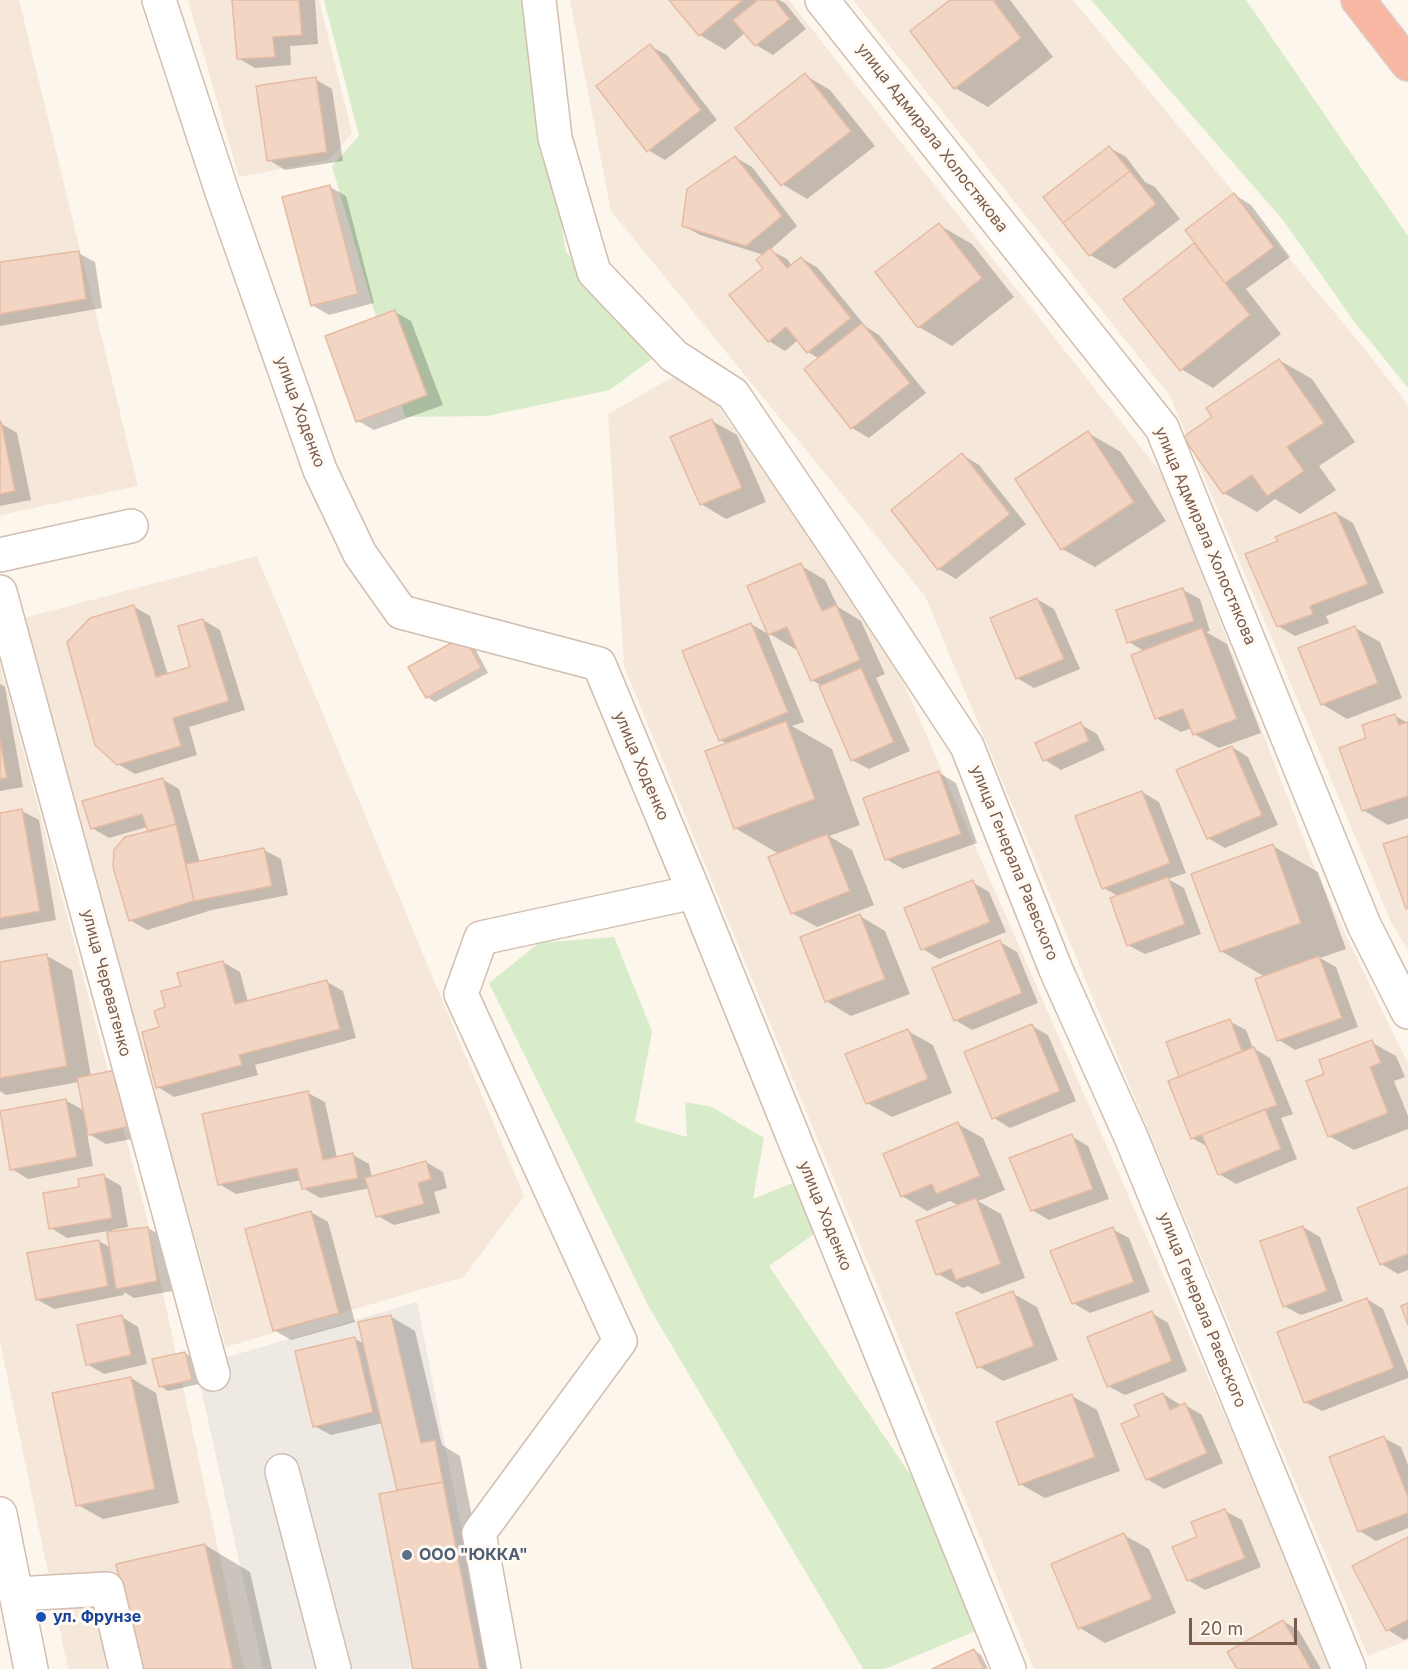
<!DOCTYPE html>
<html>
<head>
<meta charset="utf-8">
<style>
  body { margin:0 }
  #map { position:relative; width:1408px; height:1669px; overflow:hidden; background:#fdf6ec; font-family:Inter,sans-serif }
  canvas { display:block }
  .scale { position:absolute; left:1189px; top:1618px; width:108px; height:27px; box-sizing:border-box; border:3px solid #7a5c4d; border-top:0; padding-left:8px; font-size:18px; line-height:21px; white-space:nowrap; color:#7a5c4d; -webkit-text-stroke:4px #fffaf3; paint-order:stroke }
</style>
</head>
<body>
<div id="map">
<canvas width="1408" height="1669"></canvas>
<div class="scale">20 m</div>
</div>
<script>
const ctx = document.querySelector('canvas').getContext('2d');
ctx.lineJoin = 'round';
function fill(path, color) { ctx.fillStyle = color; ctx.fill(path, 'evenodd'); }
function stroke(path, color, width, dash) { ctx.strokeStyle = color; ctx.lineWidth = width; ctx.lineCap = dash ? 'butt' : 'round'; ctx.setLineDash(dash || []); ctx.stroke(path); }
function drawText(font, color, halo, rows, align = 'center') {
  ctx.font = font + ' Inter,sans-serif'; ctx.lineWidth = 6; ctx.setLineDash([]); ctx.textBaseline = 'middle'; ctx.strokeStyle = halo; ctx.fillStyle = color; for (const [text, x, y, turn = 0] of rows) {
    ctx.save(); ctx.translate(x, y); ctx.rotate((+turn || 0) * Math.PI / 180); ctx.textAlign = isNaN(turn) ? turn : align; if (halo) ctx.strokeText(text, 0, 0); ctx.fillText(text, 0, 0); ctx.restore();
  }
}
fill(new Path2D(`
  M0,0h19l119,486 -138,29z
  M188,0h131l33,133 -23,27 -90,17z
  M570,0h219l376,478 154,401 89,185v576l-40,16 -443,-1060 -314,-385z
  M853,0h220l291,348 44,57v545l-17,-28 -221,-526z
  M676,375l28,11 187,268 445,1015h-302l-410,-1003 -16,-252z
  M257,556l267,640 -60,81 -238,70 -206,-728z
  M0,663l145,547 99,459h-176l-68,-327z`), '#f5e8da');
fill(new Path2D(`
  M417,1302l72,367h-226l-67,-303z`), '#efe9e4');
fill(new Path2D(`
  M324,0h201l41,252 90,104 -46,34 -123,26 -82,1 -73,-251 27,-30z
  M1091,0h155l162,236v152l-55,-68 -70,-100z
  M614,937l38,94 -17,91 52,15 -2,-35 27,5 52,31 -11,61 40,-16 28,46 -52,37 161,238 50,125 -95,40h-22l-214,-362 -160,-324 50,-40z`), '#d8ecc9');
fill(new Path2D(`
  M234,0h81l3,44 -28,2 1,19 -36,3 -17,-10z
  M671,0h108l6,3 21,26 -33,26 -17,-10 -10,-13 -21,18 -25,-15z
  M953,0h57l43,57 -65,50 -33,-19z
  M650,46l17,9 50,65 -52,40 -17,-10z
  M805,75l25,15 45,56 -68,53 -25,-15z
  M315,79l17,10 11,72 -58,9 -16,-10z
  M1110,148l16,9 19,25 10,5 25,32 -65,50 -25,-14z
  M735,157l17,10 45,59 -27,24 17,9 5,7 9,-8 17,10 47,58 14,9 47,58 -57,45 -17,-10 -46,-58 14,-11 -12,-7 -10,-12 -13,11 -16,-10 -5,-86 -64,-20 -16,-9z
  M330,187l16,9 28,107 -45,12 -17,-10z
  M1235,195l16,10 39,52 -44,32 35,45 -68,54 -32,-19 14,-125 4,3z
  M939,225l33,19 42,53 -62,49 -33,-19z
  M78,253l17,9 7,46 -102,18v-62z
  M395,312l16,9 32,84 -69,25 -16,-9z
  M1279,360l33,19 43,63 -36,24 17,24 -36,24 -25,-15 -18,13 -33,-19z
  M712,421l25,14 29,67 -40,17 -25,-15z
  M0,423l17,10 14,67 -31,6z
  M1088,433l33,19 45,69 -71,46 -33,-18z
  M963,455l16,10 47,59 -70,55 -17,-10z
  M1336,513l17,10 31,70 -58,23 3,7 -34,13 -17,-10 2,-84z
  M800,565l25,15 13,27 23,14 24,53 -9,4 34,73 -41,18 -17,-9 -30,-74 -10,-6 -15,-33 -2,2 -25,-15z
  M1183,590l17,9 10,32 -4,1 21,12 34,89 -42,15 -25,-14 -2,-6 -11,4 -25,-14 -12,-67 -15,-9z
  M1037,599l17,10 26,60 -46,19 -17,-10z
  M133,606l17,10 18,59 24,-7 11,-48 17,10 25,80 -56,17 8,28 -62,19 -17,-10z
  M751,624l17,10 36,88 -12,4 40,23 28,76 -31,11 23,14 22,55 -57,22 -25,-14 -13,-59 -44,-26 -7,-84 -8,-4z
  M1355,628l25,14 22,56 -55,21 -25,-15z
  M472,643l16,30 -53,29 -8,-5z
  M0,684l5,3 18,100 -23,4z
  M1395,716l13,7v95l-20,7 -25,-15 5,-71z
  M1080,724l17,10 8,16 -44,20 -16,-10z
  M1232,747l16,10 30,68 -53,23 -17,-10z
  M939,773l17,10 21,60 -74,26 -17,-10z
  M162,779l17,10 21,74 64,-13 17,9 7,36 -76,15 -65,20 -17,-10 19,-87 -2,-6 -38,11 -17,-10z
  M1142,792l17,10 27,71 -18,6 16,9 17,46 -56,20 -17,-9 -10,-49 -14,-8z
  M22,811l17,9 17,100 -56,10v-116z
  M1273,846l45,26 28,77 -26,9 16,9 22,60 -63,23 -16,-10 -14,-63 -44,-26z
  M972,882l17,10 17,40 -67,27 -16,-10z
  M860,916l25,15 25,63 -59,22 -25,-15z
  M1000,942l17,10 21,51 -66,27 -17,-10z
  M47,956l25,14 19,106 57,60 -42,8 -19,-11 6,33 -65,13 -16,-10 53,-69 20,11 -6,-29 -73,13 -6,-4v-127z
  M223,962l17,10 8,30 79,-20 16,9 13,47 -101,27 3,10 -84,22 -16,-10 2,-59 7,-20 16,-21z
  M1229,1021l17,9 7,18 17,10 23,56 -12,4 16,41 -61,25 -17,-10 -11,-27 -16,-9 -11,-61z
  M1032,1026l16,9 28,66 -66,27 -16,-10z
  M908,1031l25,14 19,48 -60,24 -25,-14z
  M1371,1042l25,14 9,21 -11,4 14,35v13l-54,21 -25,-14 -3,-61z
  M308,1093l17,9 12,56 16,-3 16,9 3,13 54,-15 17,10 4,16 -13,4 6,21 -46,12 -16,-9 -8,-28 -50,10 -17,-10 -2,-8 -65,14 -17,-10z
  M958,1124l25,14 22,52 -27,11 23,13 24,64 -43,16 -14,-8 -5,2 -25,-14 21,-68 -9,-5 -23,10 -25,-15z
  M1071,1136l17,10 21,53 -60,21 -17,-10z
  M104,1176l17,10 7,41 -16,3v3l36,-5 17,10 8,53 -39,7 -10,-6v3l-70,14 -16,-9 61,-59 12,7 -3,-17 -41,7 -16,-10 30,-40z
  M1408,1189v81l-10,4 -17,-10z
  M311,1212l17,10 27,100 -64,18 -17,-10z
  M1303,1227l17,10 23,64 -42,14 -17,-9z
  M1112,1229l17,9 21,54 -60,21 -17,-10z
  M1012,1293l25,14 21,53 -55,21 -25,-15z
  M1367,1299l16,10 25,63v6l-86,33 -17,-9z
  M1152,1313l16,10 19,48 -62,24 -17,-9z
  M390,1316l25,15 27,114 18,11 42,213h-87l-16,-177 -16,-69 -52,12 -17,-9 41,-87 10,5z
  M122,1317l16,10 9,37 -43,10 -17,-10z
  M185,1353l8,5 6,26 -31,7 -8,-5z
  M131,1378l25,15 23,110 -76,16 -25,-14z
  M1163,1394l16,10 2,3 4,-2 17,10 21,48 -59,26 -17,-10 -6,-62z
  M1072,1396l25,14 23,61 -75,27 -25,-14z
  M1384,1438l17,9 7,18v63l-32,13 -16,-10z
  M1225,1511l17,9 19,47 -56,23 -17,-10 11,-42z
  M1124,1535l25,14 27,64 -71,30 -25,-15z
  M1408,1539v99l-4,2 -16,-10z
  M205,1545l45,27 22,97h-130z
  M1283,1621l16,10 22,38h-82z
  M974,1650l7,5 7,14h-53z`), '#0003');
const building = new Path2D(`
  M232,0h67l3,35 -29,2 2,20 -38,2z
  M669,0h74l-44,36z
  M758,0h17l15,19 -35,27 -22,-26z
  M950,0h43l28,38 -67,51 -44,-58z
  M650,44l51,66 -54,42 -51,-66z
  M805,73l46,58 -70,55 -46,-58z
  M316,77l11,75 -60,9 -11,-75z
  M1109,146l21,25 -67,52 -20,-26z
  M735,156l47,60 -36,30 -64,-20 5,-37z
  M1130,171l26,33 -67,52 -26,-33z
  M330,185l28,109 -47,12 -29,-109z
  M1234,193l40,54 -49,36 -40,-53z
  M939,223l43,55 -64,50 -43,-56z
  M1194,243l56,72 -70,56 -57,-72z
  M770,248l17,20 14,-11 50,61 -44,35 -21,-26 -18,15 -39,-47 34,-27 -7,-8z
  M79,251l7,48 -86,15v-52z
  M395,310l32,85 -71,27 -31,-86z
  M862,323l48,60 -59,46 -47,-60z
  M1279,359l45,64 -37,24 17,24 -37,25 -15,-21 -29,19 -40,-57 29,-20 -6,-9z
  M712,419l30,69 -42,17 -30,-68z
  M1,421l14,70 -15,3v-72z
  M1088,431l46,71 -73,48 -46,-71z
  M962,453l48,61 -72,56 -47,-60z
  M1336,512l32,72 -58,22 3,8 -36,13 -32,-73 33,-13 -3,-4z
  M801,563l21,48 14,-6 24,55 -49,21 -24,-54 -19,8 -21,-49z
  M1183,588l11,33 -67,22 -11,-33z
  M1037,598l27,61 -48,20 -26,-61z
  M134,605l22,72 34,-10 -12,-41 25,-7 26,82 -56,17 8,28 -64,19 -22,-20 -28,-103 23,-24z
  M751,623l37,89 -69,29 -37,-90z
  M1355,626l23,57 -57,22 -23,-57z
  M1202,628l35,91 -44,16 -10,-26 -28,10 -24,-64z
  M464,636l17,32 -55,30 -18,-31z
  M861,668l33,74 -43,19 -32,-75z
  M1395,714l4,11 9,-3v74l-46,15 -23,-63 27,-10 -4,-13z
  M786,721l29,78 -81,30 -29,-78z
  M1081,722l8,19 -46,20 -8,-18z
  M0,740l7,38 -7,1z
  M1232,746l30,69 -55,24 -31,-69z
  M939,771l22,63 -76,26 -22,-62z
  M163,778l13,46 -28,8 -6,-18 -51,15 -9,-28z
  M1142,791l28,72 -68,26 -27,-73z
  M22,809l18,102 -40,7v-105z
  M176,824l18,77 -65,20 -16,-54 1,-17 11,-13z
  M827,834l23,57 -59,23 -23,-57z
  M1408,836v72l-2,1 -23,-65z
  M1273,844l28,79 -81,29 -29,-78z
  M264,848l8,38 -78,15 -8,-37z
  M1168,877l17,47 -58,22 -17,-48z
  M973,880l17,42 -69,28 -17,-42z
  M860,914l25,65 -60,23 -25,-65z
  M1000,940l22,53 -68,28 -22,-53z
  M47,954l20,112 -67,12v-116z
  M1319,956l23,62 -65,23 -22,-62z
  M223,961l12,43 92,-24 13,49 -101,26 3,10 -86,23 -14,-56 17,-5 -5,-16 11,-4 -4,-16 20,-5 -4,-13z
  M1230,1019l12,32 -63,26 -13,-35z
  M1032,1024l28,67 -68,28 -28,-67z
  M908,1029l20,50 -62,25 -21,-50z
  M1372,1040l9,23 -11,4 18,46 -60,24 -22,-56 18,-7 -5,-14z
  M1254,1047l23,58 -86,34 -23,-58z
  M120,1069l11,57 -43,9 -11,-57z
  M308,1091l15,69 30,-7 5,25 -56,11 -5,-21 -79,17 -16,-71z
  M66,1099l11,58 -67,13 -10,-59z
  M1265,1109l16,40 -63,26 -16,-40z
  M958,1122l22,54 -44,18 -4,-10 -31,13 -18,-43z
  M1072,1134l21,55 -62,22 -22,-53z
  M426,1161l5,18 -13,4 6,21 -48,13 -11,-39z
  M104,1174l8,44 -63,11 -6,-36 36,-6 -1,-8z
  M1408,1187v67l-28,11 -23,-57z
  M976,1198l25,66 -45,16 -5,-11 -15,6 -20,-54z
  M311,1211l28,102 -66,18 -28,-102z
  M1303,1226l24,65 -44,16 -23,-66z
  M148,1227l9,54 -41,8 -9,-57z
  M1113,1227l21,55 -62,22 -22,-53z
  M99,1240l9,46 -72,14 -9,-47z
  M1013,1291l21,55 -57,22 -21,-55z
  M1367,1298l27,70 -90,35 -27,-71z
  M1408,1303v22l-7,-19z
  M1152,1311l20,50 -65,26 -20,-50z
  M122,1315l9,40 -45,10 -9,-40z
  M391,1315l30,128 14,-3 8,42 -46,8 -39,-168z
  M355,1337l18,75 -60,15 -18,-76z
  M185,1352l7,28 -33,7 -7,-28z
  M131,1377l24,112 -79,17 -24,-113z
  M1163,1393l7,17 15,-7 22,50 -61,27 -25,-56 18,-8 -5,-11z
  M1072,1394l23,63 -76,28 -23,-63z
  M1384,1436l24,61v16l-50,19 -29,-75z
  M443,1482l37,187h-67l-34,-175z
  M1225,1509l20,49 -58,23 -15,-34 25,-10 -6,-15z
  M1124,1533l28,66 -74,30 -27,-65z
  M1408,1537v83l-22,11 -34,-65z
  M205,1544l28,125h-93l-24,-105z
  M1283,1620l28,49h-74l-10,-17z
  M974,1649l10,20h-52z`);
fill(building, '#f3d5c3');
stroke(building, '#e6bba3', 1.5);
const minor = new Path2D(`
  M159,0l63,192 98,278 40,84 41,58 198,52 95,228 315,777
  M539,0l16,138 39,134 80,84 59,38 116,172 118,180 89,224 75,167 218,532
  M822,0l340,428 202,497 44,87
  M0,555l131,-29
  M0,592l213,782
  M282,1471l52,198
  M0,1514l31,155
  M16,1594l91,-5 19,80
  M504,1669l-25,-136 141,-192 -159,-347 20,-56 213,-46`);
const highway = new Path2D(`
  M1358,0l50,64`);
stroke(minor, '#d1beb0', 36);
stroke(highway, '#dad1cd', 36);
stroke(minor, '#fff', 33);
stroke(highway, '#f7b7a3', 33);
for (const [x, y, r, color] of [
  [407,1555,6,"#5c6f8a"],
  [41,1617,6,"#1a4fb4"]
]) { const dot = new Path2D(); dot.arc(x, y, r, 0, 2 * Math.PI); ctx.fillStyle = color; ctx.fill(dot); stroke(dot, '#fffaf3', 2); }
drawText('16px', '#7a5c4d', '#fffaf3', [
  ["улица Адмирала Холостякова",932,138,52],
  ["улица Ходенко",300,412,70],
  ["улица Адмирала Холостякова",1205,536,67],
  ["улица Ходенко",641,766,67],
  ["улица Генерала Раевского",1014,863,68],
  ["улица Череватенко",106,983,75],
  ["улица Ходенко",825,1216,68],
  ["улица Генерала Раевского",1202,1310,68]
]);
drawText('bold 16px', '#4e5e75', '#fffaf3', [
  ["ООО \"ЮККА\"",419,1555]
], 'left');
drawText('bold 16px', '#164399', '#fffaf3', [
  ["ул. Фрунзе",53,1617]
], 'left');
</script>
</body>
</html>
